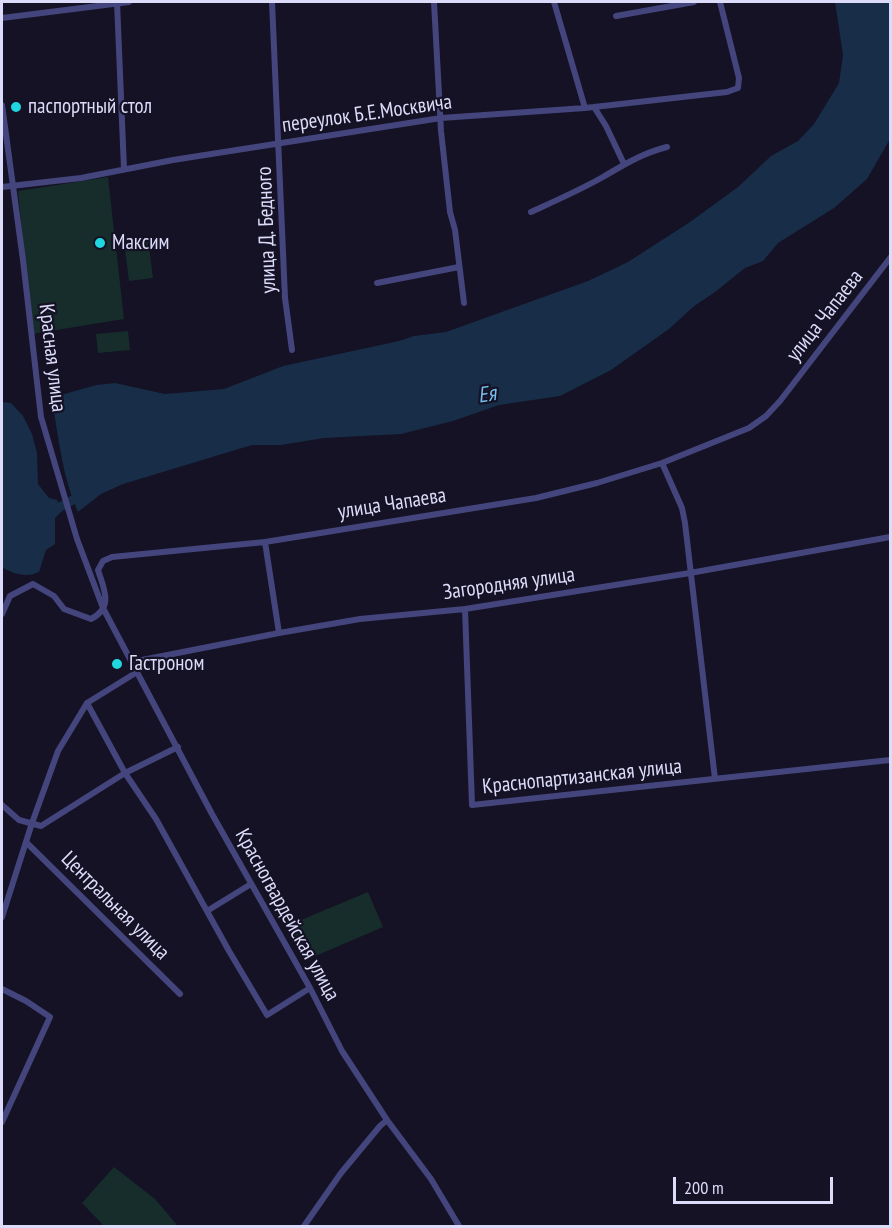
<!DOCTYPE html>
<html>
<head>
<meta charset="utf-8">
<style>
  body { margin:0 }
  #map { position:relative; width:892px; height:1228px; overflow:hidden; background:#141224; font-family:"PT Sans Narrow",sans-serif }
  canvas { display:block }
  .frame { position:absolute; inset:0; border:3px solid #dcdbfa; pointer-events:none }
  .scale { position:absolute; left:673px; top:1177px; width:160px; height:27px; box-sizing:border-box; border:3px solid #dcdbfa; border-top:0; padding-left:8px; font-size:18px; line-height:21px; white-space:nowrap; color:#dcdbfa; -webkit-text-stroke:4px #141224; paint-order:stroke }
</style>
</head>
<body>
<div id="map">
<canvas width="892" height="1228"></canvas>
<div class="frame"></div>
<div class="scale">200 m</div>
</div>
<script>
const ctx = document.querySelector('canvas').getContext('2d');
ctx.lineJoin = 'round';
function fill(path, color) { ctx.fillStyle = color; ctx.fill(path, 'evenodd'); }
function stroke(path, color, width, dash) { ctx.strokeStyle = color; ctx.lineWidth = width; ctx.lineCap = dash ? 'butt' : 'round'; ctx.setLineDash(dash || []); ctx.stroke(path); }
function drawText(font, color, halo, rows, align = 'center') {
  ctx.font = font + ' "PT Sans Narrow",sans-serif'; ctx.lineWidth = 4.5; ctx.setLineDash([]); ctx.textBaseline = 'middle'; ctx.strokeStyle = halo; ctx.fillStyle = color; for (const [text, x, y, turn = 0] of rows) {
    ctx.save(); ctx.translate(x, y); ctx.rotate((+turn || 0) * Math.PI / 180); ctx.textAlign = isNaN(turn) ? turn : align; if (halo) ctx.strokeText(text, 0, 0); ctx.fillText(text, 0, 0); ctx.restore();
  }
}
fill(new Path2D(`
  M108,177l16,142 -92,15 -14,-143z
  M148,238l5,40 -24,3 -5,-40z
  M128,331l2,19 -32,3 -2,-19z
  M368,892l15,35 -79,34 -15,-36z
  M114,1167l41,32 23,27h-74l-22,-23z`), '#162d2b');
fill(new Path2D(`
  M835,2h55v137l-23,40 -33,29 -56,35 -15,18 -18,7 -30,24 -22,15 -24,22 -58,41 -51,26 -61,9 -46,16 -52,13 -77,4 -43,7h-29l-129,39 -22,10 -23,18c-15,-33 -19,-71 -25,-106l8,-11 35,-10 19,-2 50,11 59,-5 59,-23 116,-25 15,-5 32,-4 142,-51 40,-19 62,-40 48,-35 33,-31 27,-15 16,-17 25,-41 4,-28z
  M2,402l9,1 12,13 9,18 5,19 1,31 11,14 8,2 5,11 -7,7v26l-9,6 -7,22c-12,6 -26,2 -37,-5z`), '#172d48');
stroke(new Path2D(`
  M49,513l33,-18`), '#172d48', 9);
stroke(new Path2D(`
  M117,2l7,167
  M272,2l13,296 7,52
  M434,2l7,129 9,81 5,18 9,73
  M554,2l31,106
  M616,16l78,-14
  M2,18l127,-16
  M2,105l21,155 18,157 36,122 26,69 109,206 98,174 32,63 45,69 44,59 28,47
  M594,107l12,19 18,38
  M2,187l79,-9 92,-18 268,-42 144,-10 142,-16 11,-4 1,-10 -19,-76
  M531,212c24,-11 49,-22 72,-35 22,-13 40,-24 64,-30
  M377,283l82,-16
  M662,463l20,45 3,15 30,256
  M265,542l14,91
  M465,609l7,196 418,-45
  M2,614l8,-18 23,-12 21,12 10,13 27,10c23,-12 13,-30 7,-49l5,-9 9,-4 153,-15 271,-44 61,-15 65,-20 87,-35 17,-12 14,-15 110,-143
  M132,662l147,-29 81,-14 105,-10 225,-36 200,-36
  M87,703l38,70 31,46 73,132 38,64 43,-27
  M2,805l17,15 22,6 84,-53 53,-26
  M27,843l153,151
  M207,911l44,-27
  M2,917l30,-94 26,-72 29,-48 50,-31
  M2,989l24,12 24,16 -48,105
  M304,1226l37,-53 39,-47 7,-6`), '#44457d', 6);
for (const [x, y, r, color] of [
  [16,107,6,"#20d7e0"],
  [100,243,6,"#20d7e0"],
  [117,664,6,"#20d7e0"]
]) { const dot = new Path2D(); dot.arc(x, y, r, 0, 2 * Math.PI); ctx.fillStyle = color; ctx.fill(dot); stroke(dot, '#141224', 2); }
drawText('21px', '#dcdbfa', '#141224', [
  ["паспортный стол",28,107],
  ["Максим",112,243],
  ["Гастроном",129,664]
], 'left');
drawText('21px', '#dcdbfa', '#141224', [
  ["переулок Б.Е.Москвича",367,114,-8],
  ["улица Д. Бедного",267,230,-92],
  ["улица Чапаева",825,316,-52],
  ["Красная улица",52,358,83],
  ["улица Чапаева",392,504,-9],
  ["Загородняя улица",509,584,-8],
  ["Краснопартизанская улица",582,777,-6],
  ["Центральная улица",115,906,45],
  ["Красногвардейская улица",287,915,61]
]);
drawText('italic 22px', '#76bcec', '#141224', [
  ["Ея",487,395,-9]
]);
</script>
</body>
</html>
